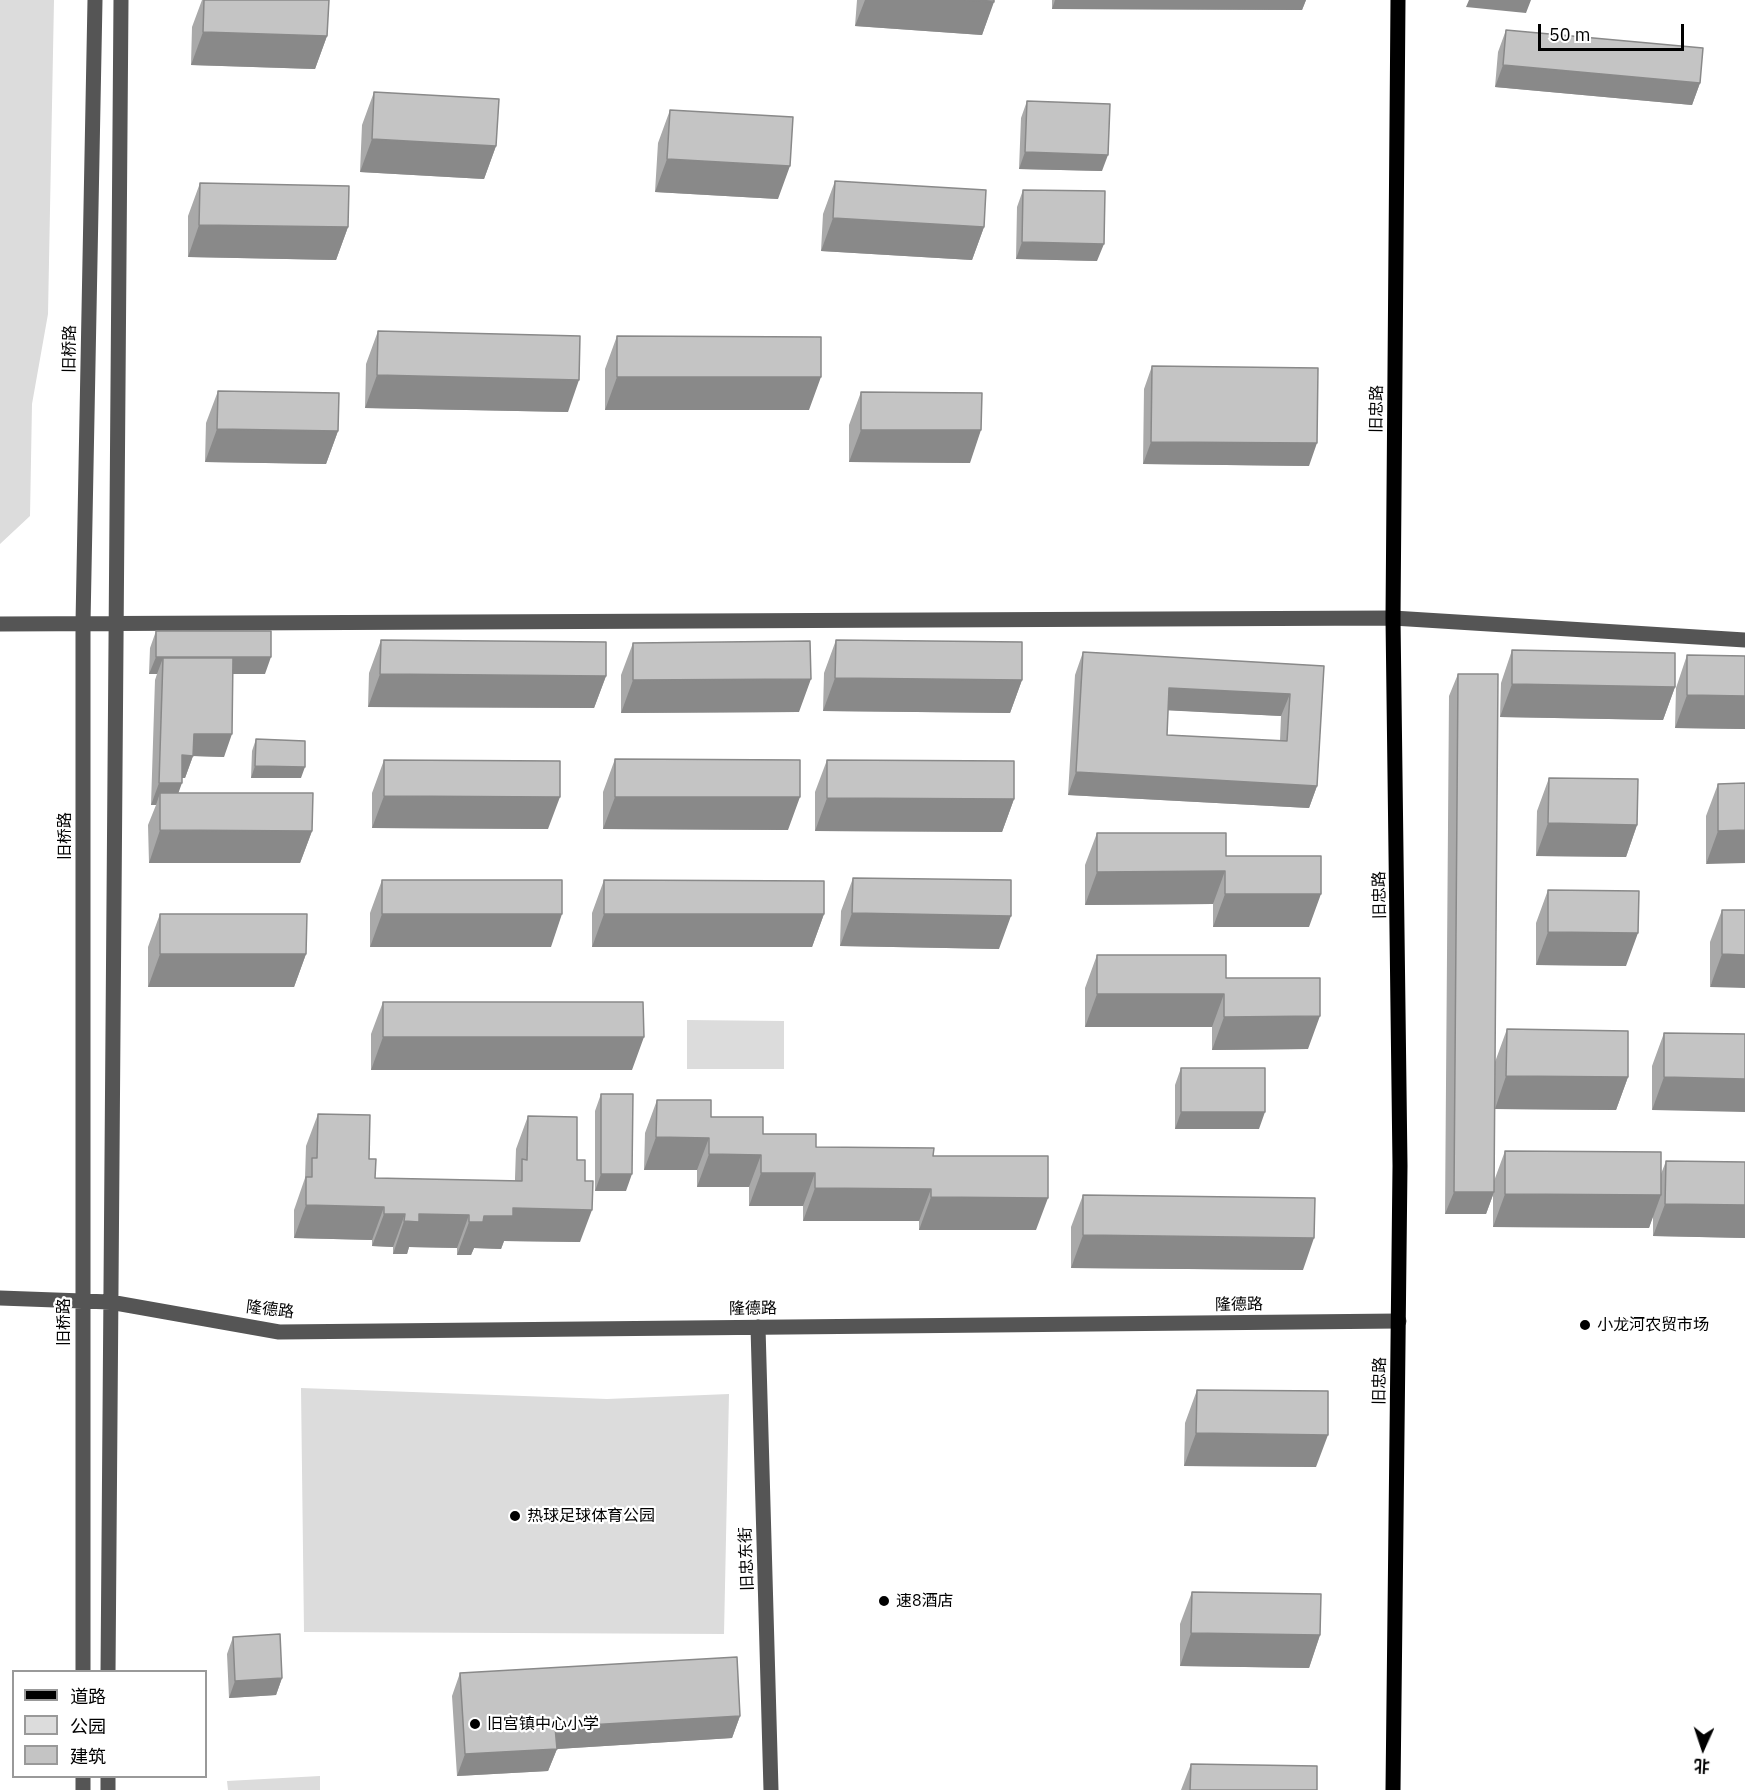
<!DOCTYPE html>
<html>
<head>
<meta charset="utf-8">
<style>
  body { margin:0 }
  #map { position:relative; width:1745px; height:1790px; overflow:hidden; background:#fff; font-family:"IBM Plex Sans","Noto Sans SC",sans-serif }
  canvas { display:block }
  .legend { position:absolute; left:12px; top:1670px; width:195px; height:108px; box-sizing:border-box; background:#fff; border:2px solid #999; margin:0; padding:8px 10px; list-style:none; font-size:18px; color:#000 }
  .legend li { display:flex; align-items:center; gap:12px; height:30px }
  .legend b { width:30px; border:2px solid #999 }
  .north { position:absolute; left:1673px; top:1718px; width:60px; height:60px; -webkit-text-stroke:4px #fff; paint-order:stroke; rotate:183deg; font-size:16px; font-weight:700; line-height:24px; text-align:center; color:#000 }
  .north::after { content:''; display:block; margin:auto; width:21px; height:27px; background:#000; clip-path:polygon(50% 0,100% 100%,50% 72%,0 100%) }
  .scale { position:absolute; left:1538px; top:24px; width:146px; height:27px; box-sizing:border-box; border:3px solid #000; border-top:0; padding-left:8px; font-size:18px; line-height:21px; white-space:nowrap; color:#000; -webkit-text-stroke:4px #fff; paint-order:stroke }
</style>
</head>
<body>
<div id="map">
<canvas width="1745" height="1790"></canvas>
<ul class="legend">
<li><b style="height:8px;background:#000"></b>道路</li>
<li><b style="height:16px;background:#dcdcdc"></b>公园</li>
<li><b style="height:16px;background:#c4c4c4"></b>建筑</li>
</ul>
<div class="north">北</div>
<div class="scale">50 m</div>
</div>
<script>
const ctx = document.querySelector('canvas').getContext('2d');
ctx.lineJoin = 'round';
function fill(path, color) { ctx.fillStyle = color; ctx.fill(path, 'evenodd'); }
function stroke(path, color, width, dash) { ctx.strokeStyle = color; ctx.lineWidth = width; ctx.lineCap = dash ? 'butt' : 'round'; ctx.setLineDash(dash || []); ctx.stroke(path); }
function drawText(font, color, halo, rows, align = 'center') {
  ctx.font = font + ' "IBM Plex Sans","Noto Sans SC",sans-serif'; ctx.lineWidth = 4.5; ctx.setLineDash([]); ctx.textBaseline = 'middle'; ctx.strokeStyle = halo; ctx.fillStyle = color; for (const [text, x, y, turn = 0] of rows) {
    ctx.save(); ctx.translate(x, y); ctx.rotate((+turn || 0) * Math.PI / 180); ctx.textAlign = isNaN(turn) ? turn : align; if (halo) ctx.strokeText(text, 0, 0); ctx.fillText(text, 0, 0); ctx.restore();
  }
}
fill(new Path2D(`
  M0,0h54l-6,314 -16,90 -2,112 -30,28z
  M687,1020l97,1v48h-97z
  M301,1388l306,11 122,-5 -5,240 -420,-2z
  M320,1776v14h-92l-1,-9z`), '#dcdcdc');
stroke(new Path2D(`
  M0,624l1393,-6 352,22
  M0,1298l110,4 169,30 1120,-11
  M758,1327l13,463
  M83,1672v-1049l12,-623
  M108,1672l13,-1672
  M83,1776v14
  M108,1790v-14`), '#555', 15);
stroke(new Path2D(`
  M1393,1790l7,-624 -7,-548 5,-618`), '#000', 15);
fill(new Path2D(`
  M202,0h127l-2,36 -12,33 -124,-4 1,-38z
  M857,0h137l-12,35 -127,-9z
  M1052,0h254l-4,10 -250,-1z
  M1506,30l194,53 -8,22 -197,-18 3,-35z
  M374,92l122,54 -12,33 -124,-7 2,-47z
  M1027,101l75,70 -83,-2 2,-51z
  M670,110l108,89 -123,-7 3,-49z
  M835,181l149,46 -12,33 -151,-9 2,-37z
  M200,183l148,44 -12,33 -148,-3v-41z
  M1023,190l74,71 -81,-2 1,-52z
  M378,331l190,81 -203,-4 1,-44z
  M617,336l192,74h-204v-41z
  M1152,366l157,100 -166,-2 1,-75z
  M218,391l120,40 -12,33 -121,-2 1,-39z
  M861,392l109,71 -121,-1v-37z
  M156,631l109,43h-32l-9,83 -31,-1 -8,22h-3l-4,15 134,38 -12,32h-151l-1,-38 8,-20h-5l4,-125 2,-6h-8l1,-26z
  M381,640l225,36 -12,32 -226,-1 1,-34z
  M836,640l186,40 -12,33 -187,-2 1,-38z
  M633,643l166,69 -178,1v-38z
  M1512,650l163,37 -12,33 -163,-3 1,-34z
  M1083,652l241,14 -7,120 -8,22 -241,-13 7,-120zM1168,710l113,6 -1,25 -113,-6z
  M1687,655l58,1v73l-70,-1 1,-40z
  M1458,674l36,507 11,-30 156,23 5,-13 79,1v76l-92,-2v-21l-4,13 -156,-1v-32l-7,19h-41l4,-518z
  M256,739l45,39h-50l1,-27z
  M615,759l173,71 -185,-1v-37z
  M384,760l164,69 -176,-1v-35z
  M827,760l187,39 -12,33 -187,-1v-39z
  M1549,778l88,47 -11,32 -90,-1 1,-45z
  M1745,783l-39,81v-48l12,-32z
  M1097,833l129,23 83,71h-96v-23l-128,1v-40z
  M853,878l146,71 -159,-3 1,-35z
  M382,880l169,67h-181v-34z
  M604,880l220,34 -12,33h-220v-34z
  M1548,890l78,76 -90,-1v-42z
  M1722,910h23l-35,77v-45z
  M160,914l146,40 -12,33h-146v-40z
  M1097,955l129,23 82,71 -96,1v-23h-127v-39z
  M383,1002l249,68h-261v-36z
  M1507,1029l121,48 -12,33 -121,-1v-47z
  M1664,1033l81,1 -93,76v-44z
  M1181,1068l78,61h-84v-44z
  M601,1094l25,97h-31v-80z
  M657,1100l106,34 53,13 117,9 103,74h-117v-9h-116v-15h-54v-19h-52v-17h-53l1,-37z
  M318,1114l51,45 6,19 140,3v-3l1,-29 12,-33 49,44 3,82 -76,-1 -3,8 -27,-1 -3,7h-14v-7l-48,-1 -2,7h-14v-7l-21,-1v-6l-78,-2v-28l11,-32 1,-32z
  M1083,1195l220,75 -232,-2v-41z
  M1197,1390l119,77 -132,-1 1,-43z
  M1192,1592l128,43 -11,33 -129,-2v-42z
  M233,1637l49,41 -6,17 -47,3 -2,-44z
  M460,1673l280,43 -8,22 -175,11 -9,22 -91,5 -5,-80z
  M1191,1764l126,26h-136z`), '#a9a9a9');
fill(new Path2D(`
  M865,0h100l29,2 -12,33 -127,-9z
  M1055,0h251l-4,10 -250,-1z
  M1469,0h62l-5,13 -60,-6z
  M203,32l124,4 -12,33 -124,-4z
  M1503,65l197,18 -8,22 -197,-18z
  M372,139l124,7 -12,33 -124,-7z
  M1025,152l83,3 -6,16 -83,-2z
  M667,159l123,7 -12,33 -123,-7z
  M833,218l151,9 -12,33 -151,-9z
  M199,225l149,2 -12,33 -148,-3z
  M1022,242l82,2 -7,17 -81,-2z
  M377,375l202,5 -11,32 -203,-4z
  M617,377h204l-12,33h-204z
  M217,429l121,2 -12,33 -121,-2z
  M861,430h120l-11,33 -121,-1z
  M1151,442l166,1 -8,23 -166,-2z
  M156,657h115l-6,17h-103l1,-16 -6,16h-8z
  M380,674l226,2 -12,32 -226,-1z
  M835,678l187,2 -12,33 -187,-2z
  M811,679l-12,33 -178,1 12,-33z
  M1512,684l163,3 -12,33 -163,-3z
  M1169,688l121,6 -9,22 -120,-6z
  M1687,695l58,1v33l-70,-1z
  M194,734h38l-8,23 -31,-1 -8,22h-11l8,-23z
  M255,766l50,1 -4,11h-50z
  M1076,772l241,14 -8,22 -241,-13z
  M159,783h23l-8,22 -14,-12 -4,12h-5z
  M384,796l176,1 -12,32 -176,-1z
  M615,797h185l-12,33 -185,-1z
  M827,798l187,1 -12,33 -187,-1z
  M1548,823l89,2 -11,32 -90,-1z
  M160,830l152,1 -12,32h-151z
  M1745,830v33l-39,1 12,-33z
  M1225,871l-12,33 -128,1 12,-33z
  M1225,894h96l-12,33h-96z
  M852,913l159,3 -12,33 -159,-3z
  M382,914h180l-11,33h-181z
  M604,914h220l-12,33h-220z
  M1548,932l90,1 -12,33 -90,-1z
  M160,954h146l-12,33h-146z
  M1722,954l23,1v33l-35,-1z
  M1097,994h127l-12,33h-127z
  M1320,1016l-12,33 -96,1 12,-33z
  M383,1037h261l-12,33h-261z
  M1506,1076l122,1 -12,33 -121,-1z
  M1664,1077l81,2v33l-93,-2z
  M1181,1112h84l-6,17h-84z
  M656,1137l53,1 -12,32h-53z
  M709,1154l52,1 -12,32h-52z
  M761,1173h54l-12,33h-54z
  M601,1174h31l-6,17h-31z
  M815,1188l116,1 -12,32h-116z
  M1454,1192h40l-8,22h-41z
  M1505,1194l156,1 -12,33 -156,-1z
  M931,1197l117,1 -12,32h-117z
  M1665,1204l80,1v33l-92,-2z
  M306,1205l78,2 -12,33 -78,-2z
  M513,1208l79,2 -12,32 -76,-1 -3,8 -27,-1 -3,7h-14l12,-33 15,-6z
  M384,1214h21l-12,33 -21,-1z
  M419,1214l50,1 -12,33 -48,-1 -2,7h-14l11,-33z
  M1083,1235l231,3 -11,32 -232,-2z
  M1196,1433l132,2 -12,32 -132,-1z
  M1191,1633l129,2 -11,33 -129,-2z
  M282,1678l-6,17 -47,3 6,-17z
  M740,1716l-8,22 -175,11 -9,22 -91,5 8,-22 90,-27z`), '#898989');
const building = new Path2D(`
  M204,0h125l-2,36 -124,-4z
  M965,0h29v2z
  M1506,30l197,18 -3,35 -197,-18z
  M374,92l125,7 -3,47 -124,-7z
  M1027,101l83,3 -2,51 -83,-3z
  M670,110l123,7 -3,49 -123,-7z
  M835,181l151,9 -2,37 -151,-9z
  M200,183l149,3 -1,41 -149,-2z
  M1023,190l82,1 -1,53 -82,-2z
  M378,331l202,5 -1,44 -202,-5z
  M617,336l204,1v40h-204z
  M1152,366l166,2 -1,75 -166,-1z
  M218,391l121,2 -1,38 -121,-2z
  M861,392l121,1 -1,37h-120z
  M156,631h115v26h-115z
  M381,640l225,2v34l-226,-2z
  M836,640l186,2v38l-187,-2z
  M810,641l1,38 -178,1v-37z
  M1512,650l163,3v34l-163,-3z
  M1083,652l241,14 -7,120 -241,-14zM1169,688l121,6 -3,47 -120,-6z
  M1687,655l58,1v40l-58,-1z
  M163,658h70l-1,76h-38l-1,22 -11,-1v28h-23z
  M1458,674h40l-4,518h-40z
  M256,739l49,2v26l-50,-1z
  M615,759l185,1v37h-185z
  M384,760l176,1v36l-176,-1z
  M827,760l187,1v38l-187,-1z
  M1549,778l89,1 -1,46 -89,-2z
  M1745,783v47l-27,1v-47z
  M160,793h153l-1,38 -152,-1z
  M1097,833h129v23h95v38h-96v-23l-128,1z
  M853,878l158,2v36l-159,-3z
  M382,880h180v34h-180z
  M604,880l220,1v33h-220z
  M1548,890l91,1 -1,42 -90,-1z
  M1722,910h23v45l-23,-1z
  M160,914h147l-1,40h-146z
  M1097,955h129v23h94v38l-96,1v-23h-127z
  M383,1002h260l1,35h-261z
  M1507,1029l121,2v46l-122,-1z
  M1664,1033l81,1v45l-81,-2z
  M1181,1068h84v44h-84z
  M601,1094h32l-1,80h-31z
  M657,1100h54v17h52v17h53v13l118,1 -1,8h115v42l-117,-1v-8l-116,-1v-15h-54v-18l-52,-1v-16l-53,-1z
  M318,1114l52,1 -1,44h7l-1,19 147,3v-22l5,1 1,-44 49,1v43h8v21h8l-1,29 -79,-2v8h-29l-1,6h-14v-7l-50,-1v8l-15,-1 1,-7h-21v-7l-78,-2v-28h6v-19h5z
  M1505,1151l156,1v43l-156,-1z
  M1666,1161l79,1v43l-80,-1z
  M1083,1195l232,3 -1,40 -231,-3z
  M1197,1390l131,1v44l-132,-2z
  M1192,1592l129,2 -1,41 -129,-2z
  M280,1634l2,44 -47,3 -2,-44z
  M737,1657l3,59 -185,11 2,22 -92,5 -5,-81z
  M1191,1764l126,2v24h-127z`);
fill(building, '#c4c4c4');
stroke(building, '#898989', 1.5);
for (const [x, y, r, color] of [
  [1585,1325,6,"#000"],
  [515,1516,6,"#000"],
  [884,1601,6,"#000"],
  [475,1724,6,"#000"]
]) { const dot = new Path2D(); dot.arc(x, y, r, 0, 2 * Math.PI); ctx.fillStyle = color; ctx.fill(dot); stroke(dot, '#fff', 2); }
drawText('16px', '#000', '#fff', [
  ["旧桥路",70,349,-89],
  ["旧忠路",1377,409,-89],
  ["旧桥路",65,836,-90],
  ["旧忠路",1380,895,-91],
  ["隆德路",1239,1305,-1],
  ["隆德路",753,1309,-1],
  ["隆德路",270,1310,7],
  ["旧桥路",64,1322,-90],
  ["旧忠路",1380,1381,-89],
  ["旧忠东街",747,1559,-92]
]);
drawText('16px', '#000', '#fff', [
  ["小龙河农贸市场",1597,1325],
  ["热球足球体育公园",527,1516],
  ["速8酒店",896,1601],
  ["旧宫镇中心小学",487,1724]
], 'left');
</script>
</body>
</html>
